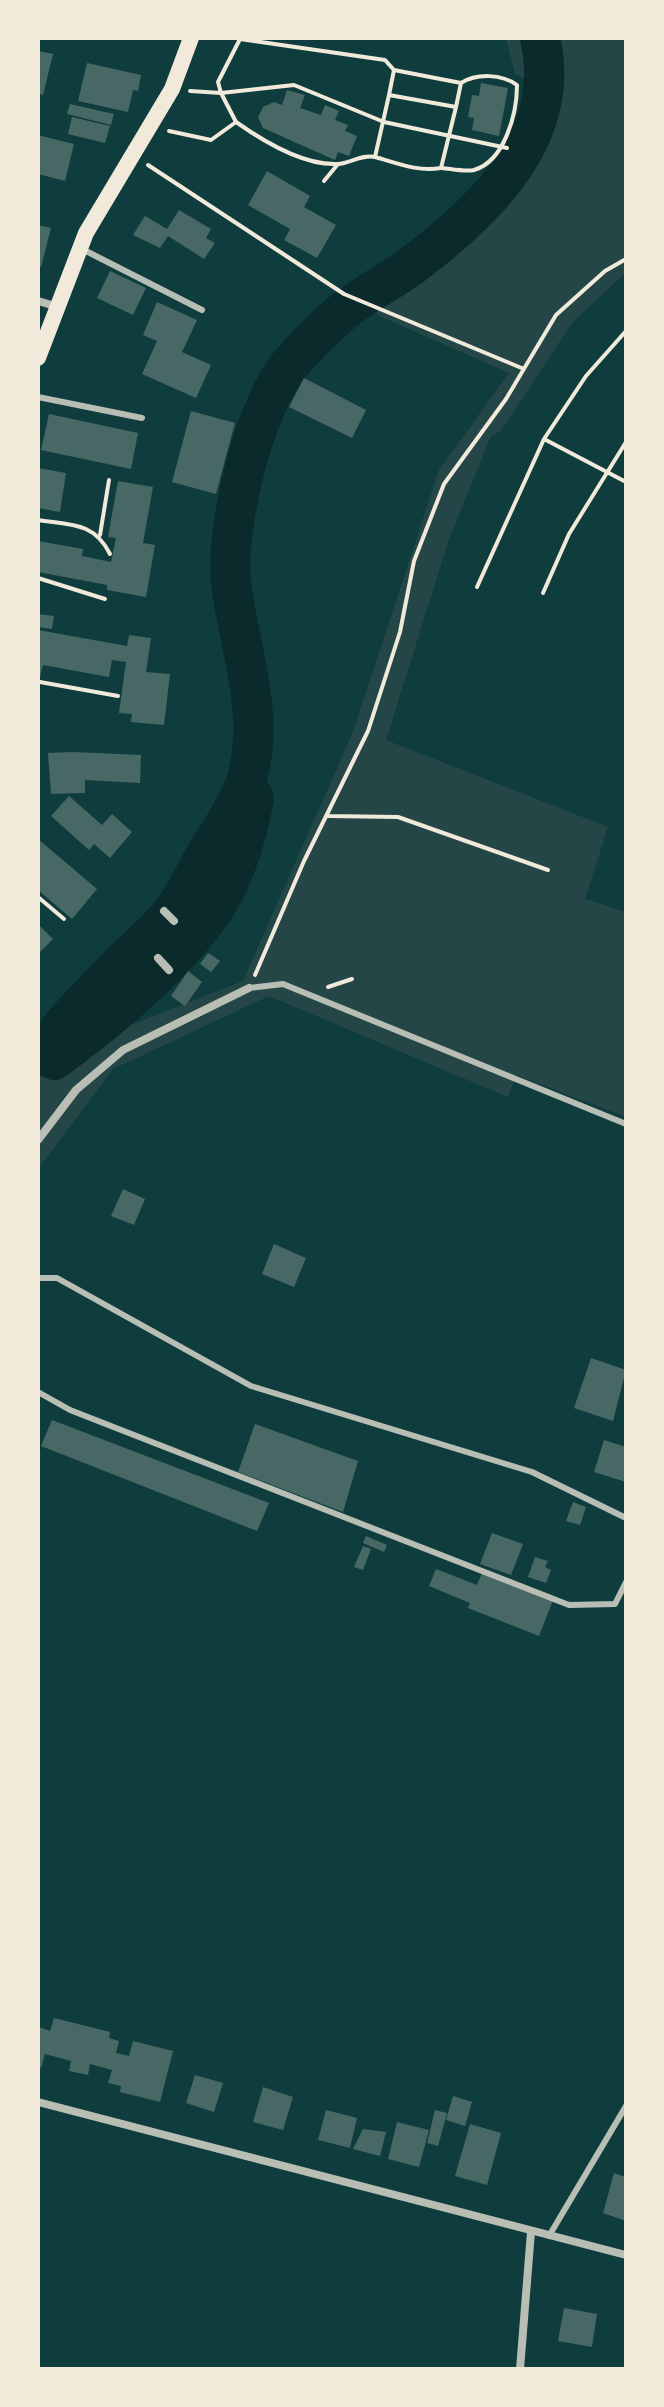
<!DOCTYPE html>
<html>
<head>
<meta charset="utf-8">
<style>
  body { margin:0 }
  #map { position:relative; width:664px; height:2407px; overflow:hidden; background:#0f3d3e; font-family:Poppins,sans-serif }
  canvas { display:block }
  .frame { position:absolute; inset:0; border:40px solid #f1e9da; pointer-events:none }
</style>
</head>
<body>
<div id="map">
<canvas width="664" height="2407"></canvas>
<div class="frame"></div>
</div>
<script>
const ctx = document.querySelector('canvas').getContext('2d');
ctx.lineJoin = 'round';
function fill(path, color) { ctx.fillStyle = color; ctx.fill(path, 'evenodd'); }
function stroke(path, color, width, dash) { ctx.strokeStyle = color; ctx.lineWidth = width; ctx.lineCap = dash ? 'butt' : 'round'; ctx.setLineDash(dash || []); ctx.stroke(path); }
fill(new Path2D(`
  M506,38h120v234l-54,51 -71,108 -10,5 -42,103 -63,201 222,87 -23,72 41,13v205l-110,-42 -8,22 -239,-101 -156,73 -75,100v-122l22,-27 35,19 148,-58 110,-249 86,-262 70,-97 -159,-70 151,-116 15,-22 22,-48 -6,-35 -17,-8z`), '#244646');
stroke(new Path2D(`
  M38,1056c27,-36 58,-67 90,-99 14,-14 31,-28 43,-43 14,-17 23,-39 34,-58 12,-21 28,-42 37,-64 28,-69 -3,-141 -11,-210 -6,-55 24,-179 61,-220 15,-17 34,-37 52,-51 20,-17 45,-29 66,-44 72,-54 154,-129 130,-229
  M54,1060c56,-41 122,-95 161,-153 21,-32 32,-72 39,-109`), '#0a2a2b', 40);
fill(new Path2D(`
  M38,51l15,3 -10,41 -5,-2z
  M87,63l54,12 -3,16 -5,-1 -5,22 -50,-11z
  M481,83l27,5 -9,48 -27,-6 2,-12 -6,-1 4,-22 7,1z
  M287,90l18,5 -5,13 21,7 4,-10 14,6 -4,9 13,5 -3,6 12,5 -8,20 -11,-4 -3,8 -72,-32 -5,-11 5,-10 11,-5 8,3z
  M70,104l44,10 -3,11 -44,-11z
  M72,117l38,9 -5,17 -37,-9z
  M38,135l36,9 -9,37 -27,-7z
  M267,171l43,25 -6,11 32,18 -19,33 -33,-18 6,-11 -42,-24z
  M179,210l32,19 -5,9 9,5 -11,16 -36,-23 -8,12 -27,-13 12,-19 22,13z
  M38,225l13,3 -10,39h-3z
  M110,271l36,17 -13,27 -36,-17z
  M157,302l40,18 -15,32 29,13 -15,33 -54,-24 15,-33 -14,-6z
  M304,378l62,32 -14,28 -63,-31z
  M191,411l44,12 -19,71 -44,-12z
  M49,414l89,19 -7,36 -90,-19z
  M38,468l28,5 -6,39 -22,-4z
  M118,481l35,6 -10,56 12,2 -9,52 -39,-7v-5l-69,-13v-31l45,8 -1,7 29,6 5,-24 -8,-1z
  M38,614l16,2 -2,13 -14,-2z
  M38,630l89,16 2,-11 22,3 -5,34 24,2 -6,51 -33,-3 1,-8 -13,-1 7,-51 -14,-2 -3,17 -66,-12 -5,20z
  M73,752l68,3 -1,28 -55,-3v13l-34,1 -3,-41z
  M69,796l33,29 10,-11 20,18 -22,26 -16,-14 -5,6 -38,-34z
  M38,839l59,50 -25,30 -34,-29z
  M38,924l15,15 -15,15z
  M208,953l12,8 -9,11 -11,-8z
  M188,971l14,11 -17,24 -14,-10z
  M123,1189l22,10 -11,26 -23,-9z
  M274,1244l32,14 -12,29 -32,-13z
  M591,1358l35,12 -13,51 -39,-13z
  M52,1420l217,83 -12,28 -216,-85z
  M255,1424l103,37 -15,51 -105,-40z
  M604,1440l22,7v35l-32,-10z
  M573,1502l13,5 -6,18 -14,-4z
  M492,1533l31,11 -12,31 -31,-11z
  M366,1536l21,9 -3,7 -21,-9z
  M363,1546l8,3 -8,21 -9,-3z
  M535,1557l13,4 -3,6 6,3 -5,13 -18,-6z
  M436,1569l41,16 5,-12 71,27 -14,36 -71,-28 2,-5 -41,-17z
  M54,2018l56,14 -1,6 10,3 -3,12 13,3 4,-15 40,10 -13,51 -40,-10 1,-6 -13,-3 4,-13 -22,-6 -2,11 -19,-4 2,-10 -26,-7 -4,14 -3,-1 1,-40 11,4z
  M195,2075l28,8 -9,29 -28,-9z
  M263,2087l30,10 -10,33 -30,-8z
  M453,2096l19,6 -7,24 -19,-6z
  M326,2110l31,8 -7,30 -32,-8z
  M435,2110l12,3 -9,33 -11,-3z
  M397,2122l32,8 -10,37 -31,-8z
  M470,2124l31,9 -14,52 -32,-9z
  M363,2129l23,3 -6,24 -27,-7z
  M614,2173l12,4v44l-23,-8z
  M564,2308l33,6 -5,33 -34,-6z`), '#486865');
stroke(new Path2D(`
  M190,91l31,2 -3,-11 22,-43 145,21 9,10
  M389,95l5,-25 67,13 -5,24
  M236,122l-15,-29 73,-8 90,37 123,26
  M169,131l42,9 25,-18c27,19 67,44 102,42 12,-1 25,-10 37,-7 22,6 42,15 66,11l15,-61 -67,-12 -14,62
  M148,165l196,129 180,75
  M442,168c10,1 23,4 32,2 31,-9 43,-57 43,-85 -15,-11 -40,-12 -56,-2
  M324,181l14,-17
  M626,331l-40,45 -42,63 82,43
  M38,520c33,5 56,2 72,34
  M100,535l9,-55
  M38,578l67,21
  M477,587l67,-148
  M543,593l26,-59 57,-92
  M40,682l78,14
  M328,816l70,1 150,53
  M38,897l26,22
  M255,975l49,-114 64,-130 32,-99 14,-71 30,-77 62,-85 50,-84 49,-44 21,-12
  M328,987l24,-8`), '#f1e9da', 4);
stroke(new Path2D(`
  M82,249l120,61
  M38,397l104,21
  M249,988l34,-4 343,140
  M38,1278h19l194,108 281,86 94,46
  M38,1392l32,18 499,195 46,-1 11,-22
  M549,2236l77,-130`), '#b8beb3', 6);
stroke(new Path2D(`
  M38,301l17,5
  M164,911l10,10
  M158,958l11,12
  M38,1140l38,-50 47,-40 126,-62
  M38,2102l588,153
  M520,2369l11,-137`), '#b8beb3', 8);
stroke(new Path2D(`
  M38,358l48,-125 86,-144 19,-51`), '#f1e9da', 16);
</script>
</body>
</html>
